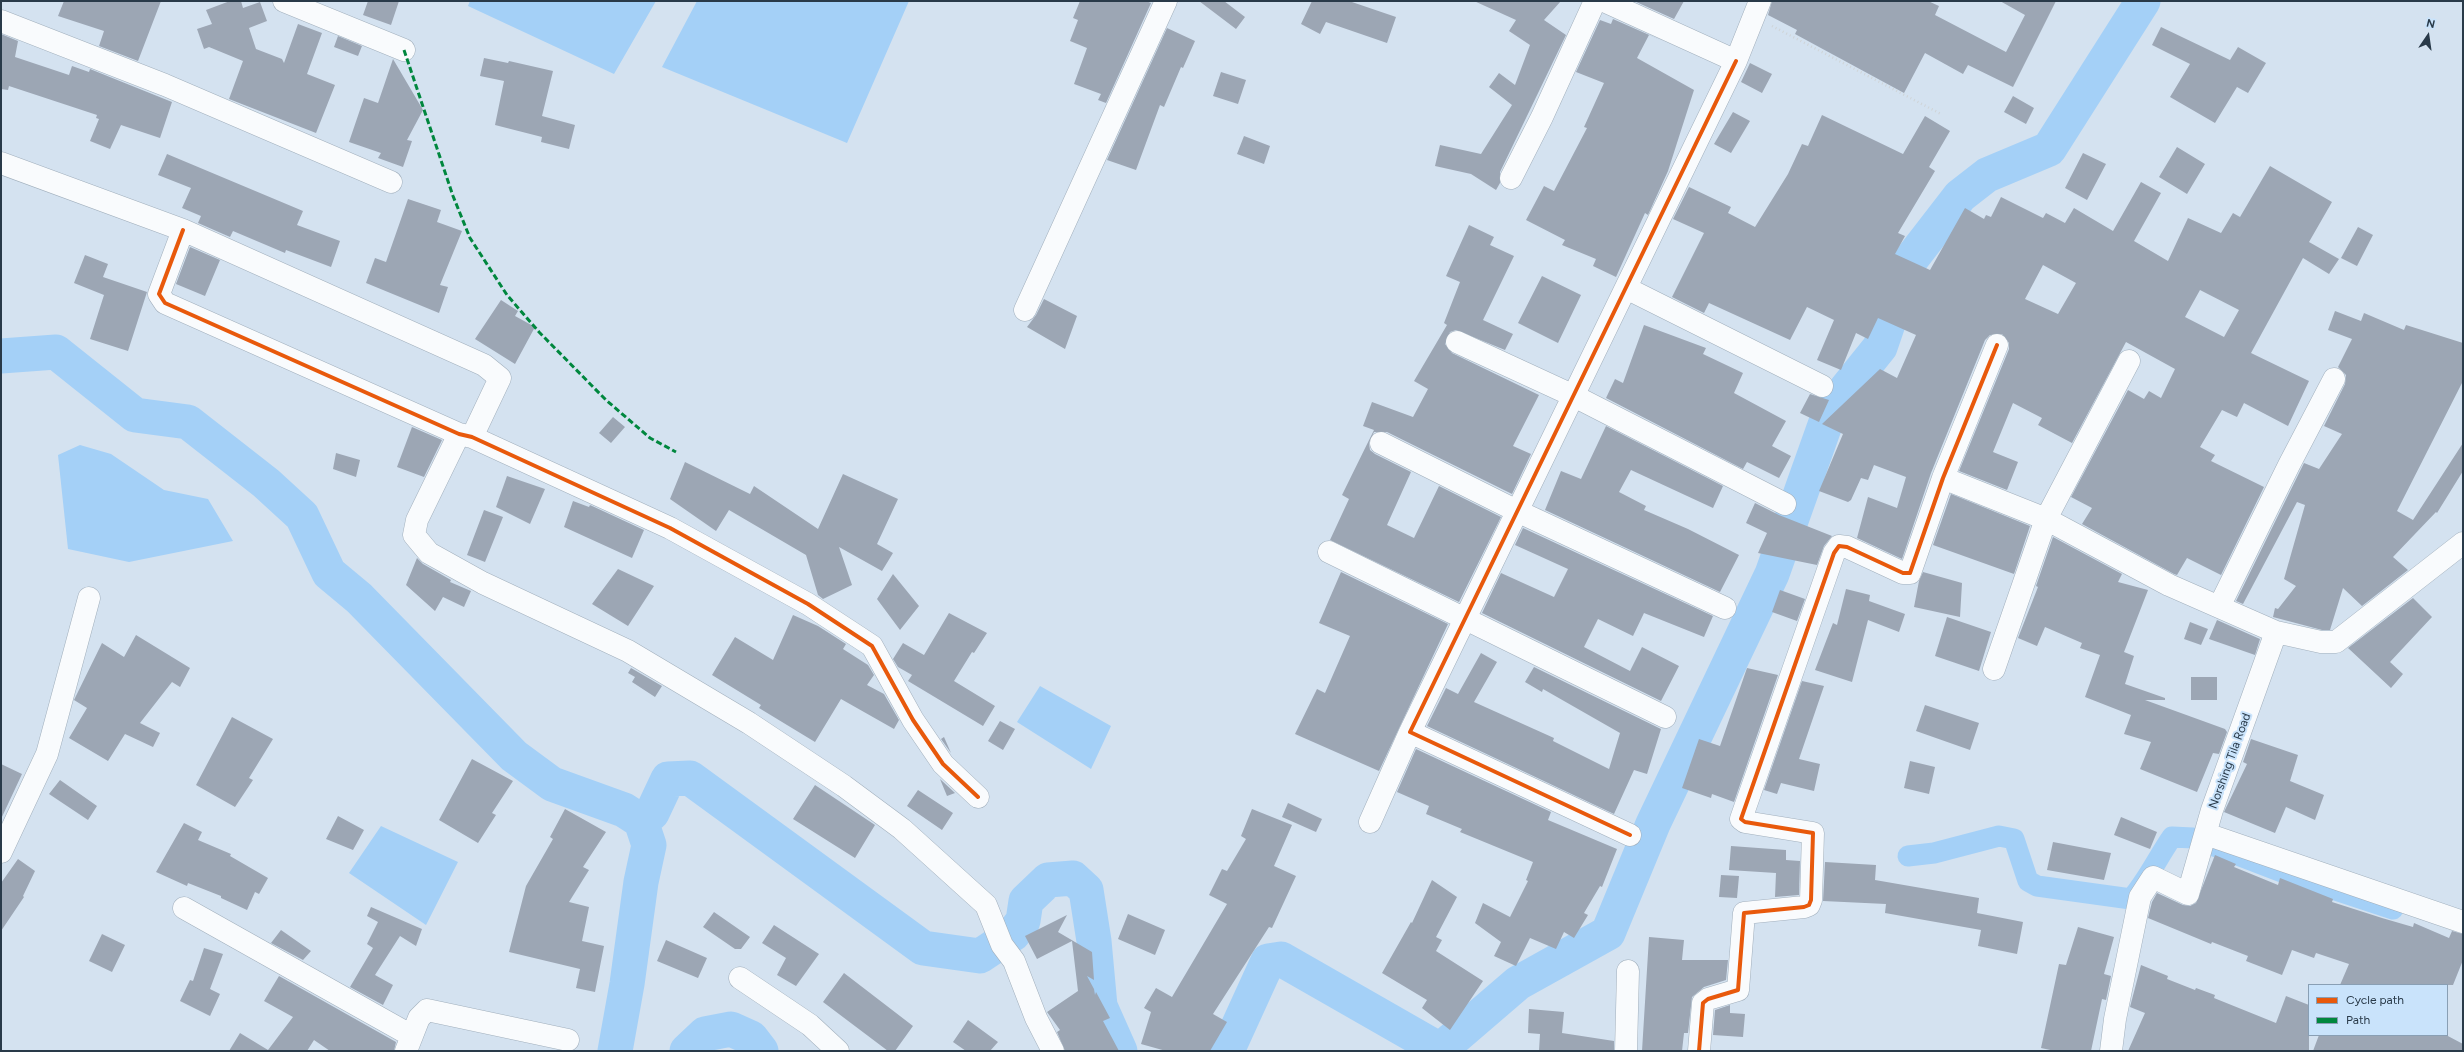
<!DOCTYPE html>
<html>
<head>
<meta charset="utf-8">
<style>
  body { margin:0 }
  #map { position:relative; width:2464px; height:1052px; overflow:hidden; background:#d4e2f0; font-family:Figtree,sans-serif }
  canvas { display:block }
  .frame { position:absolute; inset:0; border:2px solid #293a49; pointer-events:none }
  .legend { position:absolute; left:2308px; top:984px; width:140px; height:52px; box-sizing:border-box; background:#c9e3fb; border:1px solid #899fb4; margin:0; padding:5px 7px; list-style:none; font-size:12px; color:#293a49 }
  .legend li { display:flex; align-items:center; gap:8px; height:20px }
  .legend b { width:20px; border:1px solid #899fb4 }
  .north { position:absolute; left:2408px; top:16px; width:40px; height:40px; -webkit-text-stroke:3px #c9e3fb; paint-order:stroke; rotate:13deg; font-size:11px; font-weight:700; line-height:16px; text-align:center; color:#293a49 }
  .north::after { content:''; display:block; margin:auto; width:14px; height:18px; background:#293a49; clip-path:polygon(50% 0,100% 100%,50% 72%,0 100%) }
</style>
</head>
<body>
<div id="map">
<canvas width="2464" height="1052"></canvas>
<div class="frame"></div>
<ul class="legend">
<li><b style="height:5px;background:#e8590c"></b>Cycle path</li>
<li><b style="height:5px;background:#00873e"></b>Path</li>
</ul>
<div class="north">N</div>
</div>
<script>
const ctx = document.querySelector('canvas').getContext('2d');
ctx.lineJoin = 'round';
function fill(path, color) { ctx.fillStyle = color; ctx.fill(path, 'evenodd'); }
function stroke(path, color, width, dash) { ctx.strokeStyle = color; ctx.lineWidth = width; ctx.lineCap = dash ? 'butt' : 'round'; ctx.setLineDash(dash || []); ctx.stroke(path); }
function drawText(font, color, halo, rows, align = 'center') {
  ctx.font = font + ' Figtree,sans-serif'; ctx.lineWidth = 4; ctx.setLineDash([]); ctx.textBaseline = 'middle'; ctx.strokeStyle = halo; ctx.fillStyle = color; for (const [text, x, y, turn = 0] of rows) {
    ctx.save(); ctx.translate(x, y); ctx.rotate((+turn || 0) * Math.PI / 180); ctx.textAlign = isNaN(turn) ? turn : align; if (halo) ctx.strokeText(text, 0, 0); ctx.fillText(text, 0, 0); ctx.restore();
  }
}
fill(new Path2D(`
  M470,1h186l-42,73 -146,-68z
  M697,1h212l-62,142 -185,-76z
  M80,445l31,9 53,36 44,9 25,42 -104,21 -61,-13 -10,-94z
  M1040,686l71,40 -20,43 -74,-47z
  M381,826l77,36 -32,63 -77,-52z`), '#a4d0f7');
stroke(new Path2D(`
  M1908,856l26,-3 65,-17 15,3 14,42 9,5 94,13c16,-18 27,-42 41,-62l21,1 94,36 106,35`), '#a4d0f7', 21);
stroke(new Path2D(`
  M1,356l55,-4 79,63 53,7 78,61 36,33 27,57 30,25 155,158 38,28 72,26 17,11 8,24 -8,37 -14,102 -12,67
  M641,821l11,-8 16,-34 22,-1 233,170 57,8 33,-22 10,-13 3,-20 22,-21 25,-2 13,12 8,51 6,65 20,45
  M687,1051l18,-17 26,-5 20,9 10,13
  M1227,1051l41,-90 13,-2 159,91 78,-67 90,-50 45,-109 119,-250 53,-149 22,-37 33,-41 29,-85 51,-66 27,-21 62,-26 94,-148`), '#a4d0f7', 35);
fill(new Path2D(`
  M64,1h97l-23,60 -39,-15 5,-15 -46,-15z
  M230,1h11l2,7 17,-6 7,19 -18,7 7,21 26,10 2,4 14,-39 24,9 -15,41 28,11 -19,48 -87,-34 14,-38 -34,-14 -5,2 -7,-20 15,-5 -6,-14z
  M368,1h31l-8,24 -28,-10z
  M1080,1h66l5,2 -45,100 -8,-3 3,-6 -27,-10 13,-36 -17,-7 8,-21 -5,-2z
  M1199,1h25l21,16 -9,12z
  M1312,1h37l47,16 -9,26 -61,-21 -6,12 -19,-10z
  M1474,1h87l-17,19 22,15 -66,137v11l-4,7 -25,-16 -36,-8 5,-21 41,9 31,-49 -23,-18 10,-14 16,12 15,-40 -21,-14 7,-11z
  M1634,1h50l-10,18z
  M1772,1h156l11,5 -4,9 71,37 19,-37 -25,-14h56l-43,86 -45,-22 -5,9 -38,-21 -21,40 -109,-59 2,-4 -29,-15z
  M1613,19l50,22 -14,-6 -12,23 57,32 -26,81 -20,44 -3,-2 -29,64 -23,-11 3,-7 -34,-14 3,-5 -39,-20 18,-34 10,5 33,-63 -3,-1 20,-44 -28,-11 24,-52 11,4z
  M2161,27l69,33 8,-13 28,16 -18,30 -11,-6 -22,36 -45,-26 20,-33 -38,-19z
  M1167,28l28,13 -12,27 -2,-1 -17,40 -4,-2 -24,65 -29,-10z
  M1,34l17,7 -3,16 54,18 3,-9 17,6 1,-3 82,33 -12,36 -39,-13 -11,24 -20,-8 9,-22 -3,-1 1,-3 -88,-29 -1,4 -7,-1z
  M338,36l24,10 -4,10 -24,-9z
  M484,58l24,5 1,-2 44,10 -11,45 33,9 -6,24 -28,-7 1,-5 -47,-12 9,-44 -24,-5z
  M393,59l30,51 -16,30 5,1 -9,26 -25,-9 3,-5 -32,-11 15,-44 14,5z
  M1750,63l22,11 -10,19 -21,-11z
  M1221,72l25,8 -8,24 -25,-8z
  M2013,96l21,12 -8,16 -22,-12z
  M1733,112l17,9 -19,32 -17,-9z
  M1822,115l81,39 22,-38 25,15 -21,36 6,4 -37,62 7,3 -10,18 35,16 35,-62 19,11 2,-4 5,2 10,-20 42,21 3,-5 19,10 9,-15 39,23 28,-49 20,11 -27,48 34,20 20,-43 33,15 12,-20 7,4 30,-51 62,36 -23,40 30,17 -10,15 -26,-16 -52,95 58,28 -21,45 -44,-23 -7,14 -15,-7 -22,37 15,8 -4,6 53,26 -43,88 -34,-17 -10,17 -3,-1 -92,-50 10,-16 -21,-11 57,-107 16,9 5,-8 12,7 14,-29 -49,-27 -54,101 -34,-18 4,-7 -29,-15 -20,49 25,10 -11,28 -48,-19 50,-122v-6l-7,-9 -12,1 -5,5 -54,133 -29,86 -45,-21 11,-41 29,11 9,-31 -32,-12 -6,15 -7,-2 -10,22 -3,2 -29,-11 24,-57 -21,-10 58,-55 17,9 19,-43 -38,-17 -10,21 -12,-6 -15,37 -24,-10 17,-40 -27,-13 -17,33 -81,-37 -5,10 -32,-16 32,-64 -31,-14 16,-32 42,20 -3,6 27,14 33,-53 14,-30 6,2zM2043,265l33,18 -18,31 -33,-15zM2200,290l39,20 -15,27 -39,-20z
  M1244,136l26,10 -6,18 -27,-10z
  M2177,147l28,17 -18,30 -28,-17z
  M2083,153l23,11 -19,36 -22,-12z
  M167,154l136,57 -6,14 43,16 -9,26 -45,-17 -1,3 -52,-22 -3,6 -32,-14 3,-7 -19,-8 9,-20 -33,-13z
  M408,199l33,11 -4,12 25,9 -22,54 8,2 -9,26 -73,-30 9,-25 11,4z
  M1469,225l25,12 -4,8 24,11 -31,64 30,14 -8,16 -49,-20 -6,2 -5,12 7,9 87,42 -26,51 18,8 -19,40 -125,-62h-13l-5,11 1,7 5,4 36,18 -24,53 27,13 25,-52 62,31 -42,85 -129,-62 19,-41 -7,-4 32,-65 -11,-4 9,-24 41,15 15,-28 -14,-8 33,-56 -3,-2 16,-41 -14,-6z
  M2358,227l15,8 -16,31 -16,-8z
  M190,247l30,13 -15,36 -29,-12z
  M85,255l23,9 -5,13 44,15 -19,59 -38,-12 14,-44 -30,-12z
  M1542,276l39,19 -23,48 -40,-20z
  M1044,299l33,17 -12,33 -38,-22 9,-12z
  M501,300l17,11 -3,5 20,11 -20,37 -40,-25z
  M2335,311l26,10 3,-8 40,17 2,-5 57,18v38l-66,130 16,9 50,-77v28l-26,42 -1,-1 -43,45 15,13 -46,36 -19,-18 -13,42h-8l-49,-13 2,-9 3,1 18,-23 -12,-7 21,-74 -8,-3 -54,102 -7,-3 68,-138 15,6 23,-35 -18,-8 21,-42 1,-9 -8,-8 14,-28 -24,-9z
  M1644,325l62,23 -3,6 40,19 -9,20 52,28 -14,25 19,10 -12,22 -32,-16 -4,7 -137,-71 9,-19 8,4z
  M1810,394l19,6 -10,22 -19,-9z
  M613,417l12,10 -14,16 -12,-10z
  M1606,426l117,60 -10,22 -82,-38 -12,22 27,14 -2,4 44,19 51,26 -19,37 -175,-82 16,-39 20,8z
  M412,427l30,13 -18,37 -27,-10z
  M336,453l24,7 -4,17 -23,-8z
  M685,462l65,32 4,-8 64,43 25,-55 55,25 -21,45 16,9 -11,18 -43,-24 13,38 -29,14 -5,-4 -12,-40 -77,-45 -13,21 -46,-32z
  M507,476l38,13 -15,35 -34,-17z
  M1951,494l79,32 -16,48 -81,-29z
  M573,501l16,6 1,-2 54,25 -12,28 -68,-31z
  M1755,503l24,12 53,21 -8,10 -7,19 -59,-12 9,-20 -21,-10z
  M484,510l19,7 -18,45 -18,-7z
  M1523,528l190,88 -9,21 -60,-24 -11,23 -35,-17 -14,28 46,24 12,-24 37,19 -18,35 -179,-88 19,-40 53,24 14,-28 -53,-24z
  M2053,537l69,37 -4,8 30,8 -24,62 10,4 -9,28 40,14v2h-20l80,29 2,3 -8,22 -6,-1 -16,39 -57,-23 11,-27 -27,-8 7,-19 -46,-18 15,-42 -20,-7 2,-5 -37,-16 -8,19 -19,-8 20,-51 -2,-1z
  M417,558l6,6 28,16 -1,2 21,9 -7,16 -21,-10 -8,14 -29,-26z
  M618,569l36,17 -26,40 -36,-22z
  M1341,572l107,52 -69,147 -84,-37 22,-45 8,4 25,-57 -31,-13z
  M1923,572l39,11 -2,34 -46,-10 5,-26z
  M893,574l26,32 -19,24 -23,-31z
  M1846,589l24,6 -1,6 36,13 -6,18 -31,-12 -16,62 -37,-12 18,-47 4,2z
  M1780,590l25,9 -8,22 -25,-9z
  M2413,598l19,19 -42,45 13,12 -12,14 -43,-40z
  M949,613l38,20 -13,20 -2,-1 -18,29 41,25 -12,20 -75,-45 4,-6 -14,-8 -5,-8 10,-16 21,12z
  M793,615l25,11 28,18 -3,5 25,16 6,10 -7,10 17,9 15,26 -5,9 -53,-30 -26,43 -56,-34 2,-3 -49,-30 23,-38 38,23z
  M1947,617l44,15 -12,39 -44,-15z
  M2217,620l43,19 -5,16 -46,-16z
  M2190,622l18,7 -7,16 -17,-6z
  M136,635l54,33 -10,19 -8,-5 -32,41 20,10 -7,14 -28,-13 -17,27 -39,-23 18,-30 -13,-8 28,-57 22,14z
  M1481,653l16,9 -23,40 80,36 -1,3 56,28 11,-36 -77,-44 -1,3 -17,-10 9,-15 127,62 -14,45 -13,-4 -20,44 -187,-88 19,-38 12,6z
  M631,668l31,18 -7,11 -23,-15 3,-5 -7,-4z
  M1747,668l31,7 -44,127 -22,-8 -1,4 -29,-10 17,-49 21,7z
  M2191,677h26v23h-26z
  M1802,681l22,5 -25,73 21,5 -6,27 -33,-8 -4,11 -13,-4z
  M1925,705l54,18 -9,27 -54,-19z
  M232,717l41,22 -24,39 4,2 -18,27 -39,-22z
  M1000,721l15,8 -12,21 -15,-9z
  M944,737l7,16 -10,-14z
  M2251,739l47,16 -8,26 34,14 -9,25 -29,-13 -11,26 -51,-21 23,-48 -4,-2z
  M1416,749l135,63 -3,8 69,29 -15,38 -2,-1 -16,27 4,2 -14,23 -10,-6 -8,17 -26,-11 -14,28 -22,-10 7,-14 -26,-19 8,-20 27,14 18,-36 -2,-1 7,-18 -73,-30 2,-3 -36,-15 3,-8 -32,-14z
  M472,759l41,22 -21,32 4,2 -18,28 -39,-23z
  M1910,761l25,6 -6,27 -25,-6z
  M1,764l21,10 -21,45z
  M940,779l15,14 -8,3z
  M60,780l37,26 -9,14 -39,-26z
  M815,785l60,40 -20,33 -62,-39z
  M918,790l35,23 -11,17 -35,-24z
  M1288,803l34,16 -6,13 -34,-15z
  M565,809l41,23 -23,35 6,3 -20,32 20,5 -7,34 22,5 -9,46 -19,-4 4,-19 -71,-17 17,-66 27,-47 -3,-2z
  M1252,809l40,16 -18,41 22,10 -24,52 -3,-1 -56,87 14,8 -17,29h-44l-25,-7 10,-32 -7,-4 12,-20 16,9 55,-93 -18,-9 13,-26 5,2 19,-32 -5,-3z
  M338,816l26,14 -11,20 -27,-11z
  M2121,817l36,15 -7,17 -36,-14z
  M184,823l18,9 -4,8 33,14 -1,2 38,22 -9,16 -4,-2 -8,18 -26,-12v-2l-33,-13 -1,3 -31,-14z
  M2053,842l58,11 -7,27 -57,-10z
  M1731,846l55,4v10l14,1 -1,34 -24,2 1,-24 -47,-3z
  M2215,855l21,9 -2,3 44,18 2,-7 53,21 -1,3 50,16 31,9 1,-4 35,15 3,-7 11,3v26l-10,25h-113l9,-21 -33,-11 -2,5 -22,-8 -10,25 -36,-14 2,-5 -36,-14 -1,2 -63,-26 4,-16 5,-9 26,12 7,1 6,-3z
  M18,859l17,12 -12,25 1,1 -23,34v-48z
  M1825,862l51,3 -1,15 104,18 -2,15 46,9 -6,32 -39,-8 3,-16 -96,-17 1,-9 -63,-3z
  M1721,875l18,1 -2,22 -18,-1z
  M1432,880l25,17 -21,40 6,3 -6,11 47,30 -33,49 -28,-22 5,-8 -45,-27 29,-51 1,1z
  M371,907l51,22 -6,17 -16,-10 -25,39 18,10 -10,20 -33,-18 23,-39 -6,-4 11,-22 -11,-6z
  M714,912l36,25 -9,12h-6l-32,-22z
  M1128,914l37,16 -10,25 -37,-16z
  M1067,915l-9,17 34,20 2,28 -7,-4 7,13 1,6 1,-3 14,26 -7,3 16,30h-54l-8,-19 3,-2 -13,-18 31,-21 -6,-50 -35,18 -12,-23z
  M774,925l45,29 -23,32 -19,-11 9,-17 -24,-15z
  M2078,927l36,10 -10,37 7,2 -5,24 -4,-1 -11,52h-36l-14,-3 18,-84 7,1z
  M281,930l30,21 -8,9 -32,-17z
  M102,934l23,11 -13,27 -23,-11z
  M1649,937l35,3 -2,20h46l-2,20 -22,7 -12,10 -4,36h-4l-2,18h-40z
  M666,940l41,18 -9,20 -41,-17z
  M204,948l19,6 -13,35 10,5 -10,22 -30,-15 10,-21 3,1z
  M2141,965l27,11 -1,3 28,11 1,-2 19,7 -1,3 62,25 10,-27 23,9v46h-181l17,-38 -15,-6z
  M844,973l69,53 -18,25h-7l-65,-49z
  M279,976l117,66 -2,9h-64l-16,-11 -7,11h-78l11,-18 28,17 25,-33 -29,-16z
  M1730,1005v8l15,1 -2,23 -30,-2 2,-25z
  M1529,1009l35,3 -2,21 52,8v10h-75l1,-17 -12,-1z
  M968,1020l30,22 -8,9h-24l-13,-9z
  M2319,1035h127l17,9v7h-150z`), '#9ca6b4');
const minor = new Path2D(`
  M284,1l120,49
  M1604,1l132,60 24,-60
  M1,21l164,64 226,97
  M1,163l182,67 301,135 16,13 -28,59
  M1511,178l31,-61 53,-116
  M183,230l-24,64 6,9 294,131 13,3 198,91 138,76 64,42 41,74 30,44 35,33
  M1626,288l196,98
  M1025,310l141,-309
  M1457,342l117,54 211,108
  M459,434l-42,86 -3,15 15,18 54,30 145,68 121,72 95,63 58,43 84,76 16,40 12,16 22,57 17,33
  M1381,443l136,68 208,97
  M1943,478l103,41 123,66 107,47
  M1329,552l336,165
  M2219,607l70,-142 45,-86
  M1994,669l52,-150 83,-158
  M1370,822l40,-90
  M2206,834l257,88
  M1630,835l-220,-103 326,-671
  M1,852l46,-98 42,-156
  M184,908l228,128
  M740,978l70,47 28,26
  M406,1051l13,-33 8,-8 141,30
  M1626,1051l2,-80
  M1699,1051l4,-48 5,-4 30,-9 6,-77 60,-6 5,-2 2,-5 2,-67 -68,-11 -4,-3 93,-266 5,-7 8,1 56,26h7l33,-95 54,-133
  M2111,1051l4,-32 25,-122 13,-20 35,17 24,-84 64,-178 45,10h15l127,-99`);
stroke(minor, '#a1afbc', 23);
stroke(new Path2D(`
  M1772,26l169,88`), '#cfd4d7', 2.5, [1, 3]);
stroke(minor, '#f9fbfd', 22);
stroke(new Path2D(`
  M404,50l49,146 17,42 37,57 32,37 67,68 44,38 26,14`), '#00873e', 3, [6, 3]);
stroke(new Path2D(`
  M183,230l-24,64 6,9 294,131 13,3 198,91 138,76 64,42 41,74 30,44 35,33
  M1630,835l-220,-103 326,-671
  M1699,1051l4,-48 5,-4 30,-9 6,-77 60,-6 5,-2 2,-5 2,-67 -68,-11 -4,-3 93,-266 5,-7 8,1 56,26h7l33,-95 54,-133`), '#e8590c', 4);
drawText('12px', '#293a49', '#c9e3fb', [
  ["Norshing Tila Road",2230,761,-70]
]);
</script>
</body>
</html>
